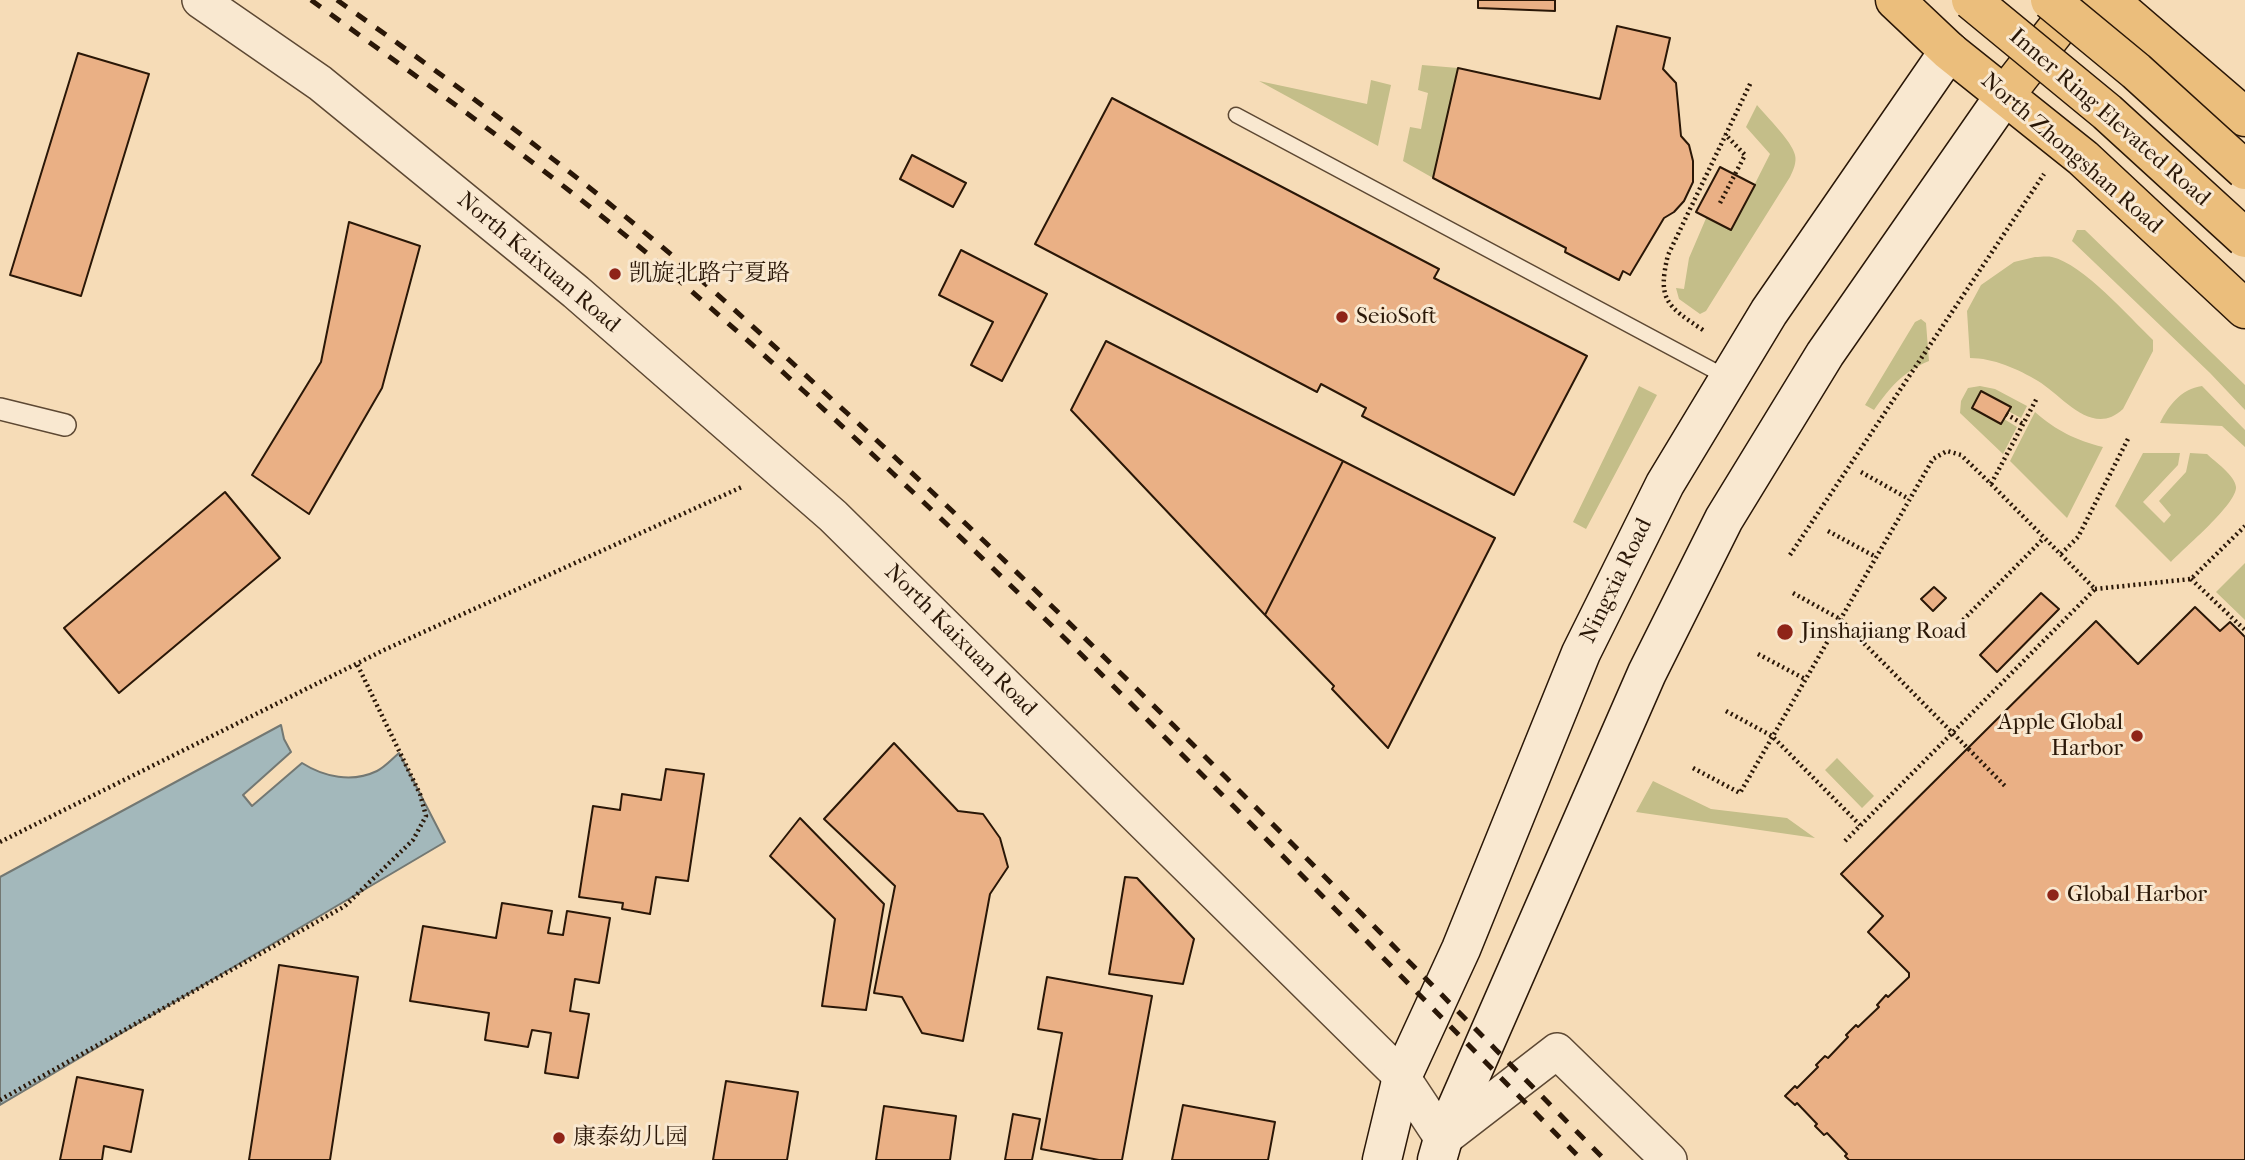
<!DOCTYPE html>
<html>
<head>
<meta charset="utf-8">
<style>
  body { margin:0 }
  canvas { display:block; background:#f6dcb7 }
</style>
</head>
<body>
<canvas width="2245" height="1160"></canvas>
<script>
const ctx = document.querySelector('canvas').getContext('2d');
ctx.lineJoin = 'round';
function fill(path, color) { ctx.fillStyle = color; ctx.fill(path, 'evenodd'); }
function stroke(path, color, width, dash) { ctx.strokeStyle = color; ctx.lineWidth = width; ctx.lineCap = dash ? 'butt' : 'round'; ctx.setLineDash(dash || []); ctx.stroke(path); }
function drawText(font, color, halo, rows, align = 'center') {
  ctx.font = font + ' "IM FELL French Canon","Noto Serif SC",serif'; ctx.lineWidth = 6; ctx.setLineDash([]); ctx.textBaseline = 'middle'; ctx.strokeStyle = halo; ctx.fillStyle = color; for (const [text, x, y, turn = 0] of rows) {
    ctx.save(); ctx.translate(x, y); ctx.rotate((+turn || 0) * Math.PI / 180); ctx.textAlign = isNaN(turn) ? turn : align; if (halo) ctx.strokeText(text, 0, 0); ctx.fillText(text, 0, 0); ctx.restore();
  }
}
fill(new Path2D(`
  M1422,65l36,3 -25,110 -30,-17 7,-34 11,2 7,-36 -10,-3z
  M1371,80l20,5 -13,61 -119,-65 108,23z
  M1757,105c9,11 35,36 38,50 2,7 -2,16 -5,22l-84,134 -6,3 -21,-15 -3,-11 8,1 5,-31 18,-42 25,13 38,-75 -24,-27z
  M2077,230h8l160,155v25l-35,-37 -138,-132z
  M2035,257c5,0 12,-1 17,0 31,7 77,60 101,83v11l-30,58c-31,29 -60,-13 -85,-28 -20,-12 -45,-23 -68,-23l-3,-47 14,-26 33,-23z
  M1921,319l5,4 3,38c-26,11 -39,26 -55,49l-9,-5 50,-83z
  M1639,386l18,9 -71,134 -13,-7z
  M1980,386l15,3 32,17 -6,12 -13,-7 2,-5 -28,-15 -10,17 29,16 3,-5 13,8 -14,27 -43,-41 1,-12 7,-13z
  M2202,386l43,44v17l-23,-21 -62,-3c9,-18 21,-34 42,-37z
  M2035,412c22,19 40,28 68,35l-36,71 -57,-57z
  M2143,453h37l-2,12 -35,37 21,21 7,-8 -12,-14 27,-29 4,-19 17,1c8,8 28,21 29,33 1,17 -52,61 -65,75l-56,-56z
  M2245,563v57l-29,-28z
  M1837,758l37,38 -12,12 -37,-38z
  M1653,781l58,28 76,9 28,20 -179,-26z`), '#c4be89');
const water = new Path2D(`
  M281,725l3,14 7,13 -48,43 9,11 50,-43c22,14 50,20 75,8 8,-4 15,-12 22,-18l46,89 -445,263v-228z`);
fill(water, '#a3b8bb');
stroke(water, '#737873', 2);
const building = new Path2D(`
  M1478,0h77v11l-77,-3z
  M1617,26l53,12 -7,31 13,14 5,53 8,9 4,16v21l-9,19 -10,11 -10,6 -34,57 -7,-4 -4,9 -54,-28 1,-4 -133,-70 25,-110 142,31z
  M78,53l71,21 -68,222 -71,-21z
  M1112,98l327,171 -5,9 153,78 -73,139 -152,-79 4,-8 -45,-24 -4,8 -282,-148z
  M912,155l54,28 -13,24 -53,-28z
  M1720,167l35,18 -24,45 -35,-18z
  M349,222l71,24 -38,142 -73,126 -57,-39 69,-113z
  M961,250l86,44 -45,87 -31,-16 22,-43 -54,-27z
  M1106,341l237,120 -78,154 -194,-205z
  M1981,391l30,16 -10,17 -29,-16z
  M1343,461l152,77 -107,210 -56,-59 2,-3 -69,-71z
  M225,492l55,66 -161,135 -55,-65z
  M1934,587l12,11 -13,13 -12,-12z
  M2041,593l18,16 -62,63 -17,-17z
  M2195,607l25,24 10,-9 15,15v523h-396l-4,-4 2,-2 -20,-21 -3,2 -9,-9 2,-2 -20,-21 -2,2 -10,-9 10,-10 2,2 21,-21 -2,-2 9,-9 3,2 20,-21 -2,-2 10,-10 2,2 21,-20 -2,-2 9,-10 2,2 21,-20v-4l-41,-41 15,-16 -42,-42 255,-253 42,43z
  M894,743l64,68 25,3 17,24 8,29 -18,27 -27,147 -41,-8 -20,-36 -28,-4 21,-107 -71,-67z
  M666,769l38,5 -16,107 -32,-4 -6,37 -28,-5 1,-6 -44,-6 14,-91 27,4 2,-16 39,6z
  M800,818l84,86 -18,106 -44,-4 13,-87 -65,-63z
  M1125,877l12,1 57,61 -11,45 -74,-10z
  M502,903l50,8 -4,22 15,2 4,-24 43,7 -11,65 -24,-4 -5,32 19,3 -11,64 -33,-5 6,-40 -19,-3 -4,17 -43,-7 4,-27 -79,-12 13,-75 73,12z
  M279,965l79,12 -28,183h-81z
  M1047,977l105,19 -30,164h-23l-58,-11 21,-116 -24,-4z
  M77,1077l66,13 -12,62 -27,-6 -2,14h-42z
  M726,1081l72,11 -11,68h-74z
  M1183,1105l92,17 -7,38h-96z
  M884,1106l72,10 -6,44h-74z
  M1013,1114l27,5 -8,41h-27z`);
fill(building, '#eab085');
stroke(building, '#2a1707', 2);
const service = new Path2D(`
  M1236,115l492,263`);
const pedestrian = new Path2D(`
  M0,409l65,16`);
const tertiary = new Path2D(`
  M200,0l120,83 256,209 257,224 569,561 41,62 114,-88 112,109`);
const secondary = new Path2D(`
  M1382,1160l20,-83 59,-128 120,-296 84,-169 104,-172 180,-261
  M1437,1160l6,-21 204,-466 77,-154 101,-165 180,-259`);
const primary = new Path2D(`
  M1895,0l54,51 134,107 162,151
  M2109,0l136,117
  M2005,95l74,-95`);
stroke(service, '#5d4833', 17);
stroke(pedestrian, '#5d4833', 24);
stroke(tertiary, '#5d4833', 38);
stroke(secondary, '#2a1707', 41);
stroke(primary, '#2a1707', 41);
stroke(new Path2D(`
  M1720,203l25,-48 -20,-21
  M1703,330c-36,-24 -46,-30 -35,-75l83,-173
  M2006,414l17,10
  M1861,472l48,27
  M1828,531l48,26
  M2061,554l17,-17 51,-100
  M1790,555l254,-381
  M2191,579l54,51
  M2095,589l96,-10 54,-53
  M1793,593l47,26 166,168
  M1963,620l81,-82
  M1758,654l47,25
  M1726,711l46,25 88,89
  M1693,768l47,25 193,-334 14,-8 14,4 30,29 46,-86
  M1845,841l250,-252 -104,-105
  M0,842l384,-192 360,-164
  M0,1100l345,-194 68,-66 13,-24 -6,-22 -63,-130`), '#2a1707', 4.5, [2, 3.5]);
stroke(service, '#f9e8d0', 14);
stroke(pedestrian, '#f9e8d0', 21);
stroke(tertiary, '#f9e8d0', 35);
stroke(secondary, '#f9e8d0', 38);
stroke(primary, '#ebbe7c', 38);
stroke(new Path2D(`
  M311,0c128,93 259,185 378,289 314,273 601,576 893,871
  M337,0c123,87 243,176 357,274 52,45 102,93 153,139 262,240 508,495 758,747`), '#2a1707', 5, [12, 12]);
const trunkBridge = new Path2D(`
  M1971,0l136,112 138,126
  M2050,0l86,71 109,99`);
stroke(trunkBridge, '#2a1707', 41, []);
stroke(trunkBridge, '#ebbe7c', 38);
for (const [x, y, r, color] of [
  [615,274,7,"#8f2418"],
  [1342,317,7,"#8f2418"],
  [1785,632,9,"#8f2418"],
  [2137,736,7,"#8f2418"],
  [2053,895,7,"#8f2418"],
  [559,1138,7,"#8f2418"]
]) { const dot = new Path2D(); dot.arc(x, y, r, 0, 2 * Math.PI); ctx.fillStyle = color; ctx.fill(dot); stroke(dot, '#f9e8d0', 2.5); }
drawText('23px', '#2a1707', '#f9e8d0', [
  ["Inner Ring Elevated Road",2109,118,41],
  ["North Zhongshan Road",2071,154,41],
  ["North Kaixuan Road",538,263,40],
  ["Ningxia Road",1617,581,-64],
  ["North Kaixuan Road",960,641,45]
]);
drawText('23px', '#2a1707', '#f9e8d0', [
  ["凯旋北路宁夏路",629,274],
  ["SeioSoft",1356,317],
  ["Jinshajiang Road",1801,632],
  ["Apple Global",2123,723,"right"],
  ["Harbor",2123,749,"right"],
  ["Global Harbor",2067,895],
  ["康泰幼儿园",573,1138]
], 'left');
</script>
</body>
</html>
